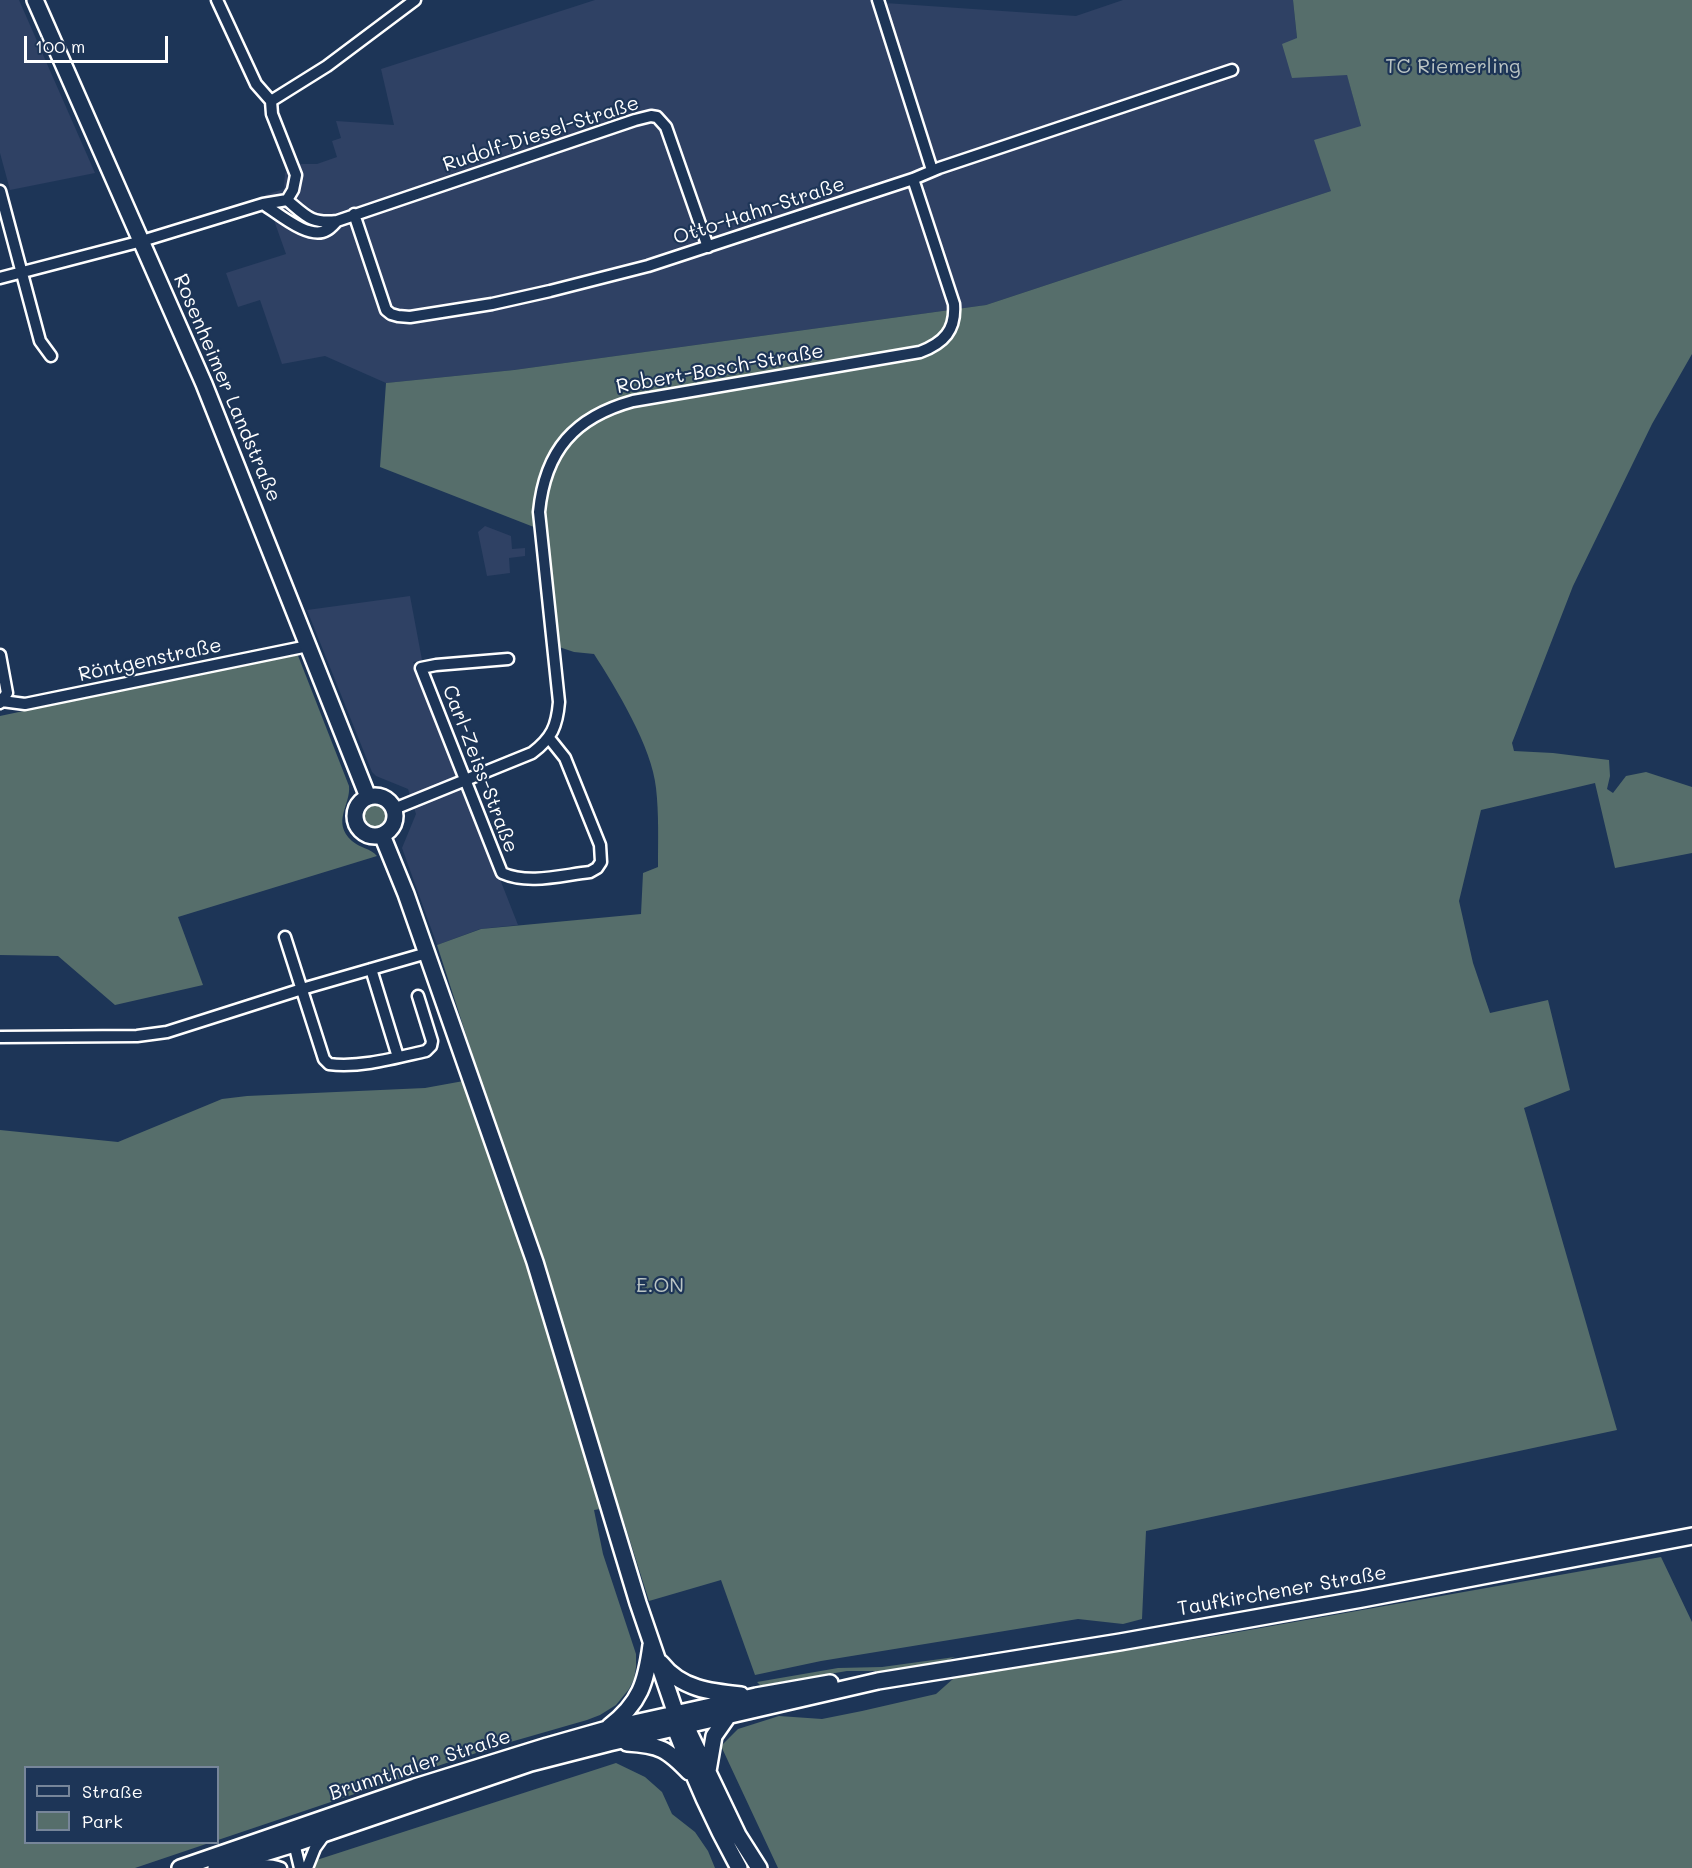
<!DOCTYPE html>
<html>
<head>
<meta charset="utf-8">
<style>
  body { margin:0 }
  #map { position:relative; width:1692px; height:1868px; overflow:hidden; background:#1d3557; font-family:Mali,sans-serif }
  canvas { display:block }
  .legend { position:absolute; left:24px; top:1766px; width:195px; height:78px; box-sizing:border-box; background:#1d3557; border:2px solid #77869a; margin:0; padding:8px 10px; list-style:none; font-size:18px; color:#fff }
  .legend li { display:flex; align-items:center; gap:12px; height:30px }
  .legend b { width:30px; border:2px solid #77869a }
  .scale { position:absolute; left:24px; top:36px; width:144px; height:27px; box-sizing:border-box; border:3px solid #fff; border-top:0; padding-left:8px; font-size:18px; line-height:21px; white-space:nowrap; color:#fff; -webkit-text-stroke:4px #1d3557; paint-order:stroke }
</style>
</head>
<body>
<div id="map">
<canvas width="1692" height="1868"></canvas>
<ul class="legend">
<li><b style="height:8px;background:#1d3557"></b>Straße</li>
<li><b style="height:16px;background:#566e6b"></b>Park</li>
</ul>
<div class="scale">100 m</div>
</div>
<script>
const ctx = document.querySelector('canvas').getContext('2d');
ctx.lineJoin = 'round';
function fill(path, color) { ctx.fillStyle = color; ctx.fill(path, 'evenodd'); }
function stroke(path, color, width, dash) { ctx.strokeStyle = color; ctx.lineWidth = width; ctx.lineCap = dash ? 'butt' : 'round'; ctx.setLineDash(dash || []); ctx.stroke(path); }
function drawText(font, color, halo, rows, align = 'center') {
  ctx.font = font + ' Mali,sans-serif'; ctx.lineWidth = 4.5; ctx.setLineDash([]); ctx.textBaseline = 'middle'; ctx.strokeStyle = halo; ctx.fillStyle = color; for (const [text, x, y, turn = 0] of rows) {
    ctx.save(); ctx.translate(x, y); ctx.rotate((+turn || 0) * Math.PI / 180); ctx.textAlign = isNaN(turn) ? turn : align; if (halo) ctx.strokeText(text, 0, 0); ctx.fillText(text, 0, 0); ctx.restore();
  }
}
fill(new Path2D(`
  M0,0h19l76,173 -85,17 -10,-37z
  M595,0h289l1,3 191,13 47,-16h170l4,39 50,35 14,52 -30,65 -345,114 -472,65 -128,13 -61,-27 -43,8 -22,-64 -22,7 -12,-34 60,-19 -21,-59 19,-6 1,-16 11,-9h21l20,-7 -5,-16 9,-3 -5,-17 58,4 -13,-56z
  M485,526l26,10 1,13 13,-1v8l-16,2 1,15 -23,3 -9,-44z
  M410,596l12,64 -9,2 12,26 93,237 -38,4 -43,16 -35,-97 14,-34 -8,-25 -32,-13 -4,-4 -65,-162z`), '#2f4164');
fill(new Path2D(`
  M1293,0h399v354l-40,70 -79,162 -61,157 2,8 39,2 56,7 1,16 -3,13 6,4 13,-17 20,-4 46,15v66l-77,15 -20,-85 -114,27 -22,91 14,62 17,50 58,-13 22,90 -46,18 93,322 -471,101 -4,88 -19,5 -45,-5 -257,42 -66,14 -34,-95 -72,21 -30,-95 -25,4 9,44 33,100v13l-2,12 -5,10 -13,16 -16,10 -13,5 -87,25 -282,95v-72h-192v74l183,1 -74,25h-135v-738l118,12 104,-43 25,-3 178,-8 55,-10 -43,-133 44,-16 160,-15 2,-41 15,-6c0,-26 1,-53 -2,-79 -4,-41 -40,-100 -62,-134l-20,-2 -18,-6 -12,-115 -164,-64 6,-84 128,-13 472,-65 345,-114 -17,-51 47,-14 -14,-51 -55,3 -10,-34 15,-6z
  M297,653l52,133c2,19 -18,36 3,55 8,7 18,7 25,15l-199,61 25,68 -88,20 -57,-49 -58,-1v-239z
  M360 816a15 15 0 1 1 30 0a15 15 0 1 1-30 0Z
  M1661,1557l31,65v246h-914l-57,-122 17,-17 41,-13 43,3 40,-8 74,-17 18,-16 267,-43z
  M955,1657l-16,7 -51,7h-41l-83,14h-4l-3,-3 81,-14 44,-1z
  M616,1763l29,14 17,15 10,22 23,18 13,19 7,17h-423z`), '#566e6b');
const minor = new Path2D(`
  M217,0l39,84 15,17 1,13 24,61 -3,15 -6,10
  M878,0l54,170
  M271,101l56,-35 88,-66
  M0,191l40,150 11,15
  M287,200c19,16 24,24 50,21l298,-101 16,-4 6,1 9,10 42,120
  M263,204c15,9 46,37 64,26 4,-2 7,-6 10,-9
  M354,214l32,96 5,4 7,2 12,1 82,-13 58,-13 98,-25 265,-87 26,-11 293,-98
  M0,278l142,-37 121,-37 24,-4
  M0,655l7,38 -7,10
  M508,659l-72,6 -15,3 79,200 2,5c27,12 60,2 88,-1l7,-4 4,-6 -1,-17 -35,-87 -16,-20
  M2,701l23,3 283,-58
  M394,809l138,-56c20,-15 25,-27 27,-51l-20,-190c6,-62 36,-95 94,-111l287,-49c24,-9 36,-22 34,-48l-41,-125
  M285,937l39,122 5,5c31,4 66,-6 97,-13l5,-5 1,-5 -14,-45
  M371,969l27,88
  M0,1037l137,-1 30,-4 135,-43 125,-36
  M293,1839l7,29
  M237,1864c15,3 30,-2 44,4
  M307,1868l8,-20 10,-14`);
const secondary = new Path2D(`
  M35,0l169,384 164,413
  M355 816a20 20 0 1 1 40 0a20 20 0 1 1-40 0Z
  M382,835l24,59 129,368 103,341 38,111 10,12 52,109 21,33
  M661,1663c20,26 50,29 80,32
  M676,1720l-1,8c18,48 39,95 64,140
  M609,1727c31,-24 37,-44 42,-82
  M627,1743c33,2 40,6 62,29
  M708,1771l6,-35 14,-20
  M180,1868l235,-81 132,-41 60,-17 149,-33 74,-13
  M216,1868l78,-24 237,-81 78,-20 269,-62 242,-39 242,-43 330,-63`);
stroke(minor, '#fff', 15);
stroke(secondary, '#fff', 20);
stroke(minor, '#1d3557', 10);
stroke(secondary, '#1d3557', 15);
drawText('20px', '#bbc5c4', '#1d3557', [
  ["TC Riemerling",1453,67],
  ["E.ON",660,1286]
]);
drawText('20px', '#fff', '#1d3557', [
  ["Rudolf-Diesel-Straße",541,134,-18],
  ["Otto-Hahn-Straße",759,211,-18],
  ["Robert-Bosch-Straße",720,369,-10],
  ["Rosenheimer Landstraße",227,388,67],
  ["Röntgenstraße",150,660,-12],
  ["Carl-Zeiss-Straße",480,769,69],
  ["Taufkirchener Straße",1282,1591,-10],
  ["Brunnthaler Straße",420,1765,-18]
]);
</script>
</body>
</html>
